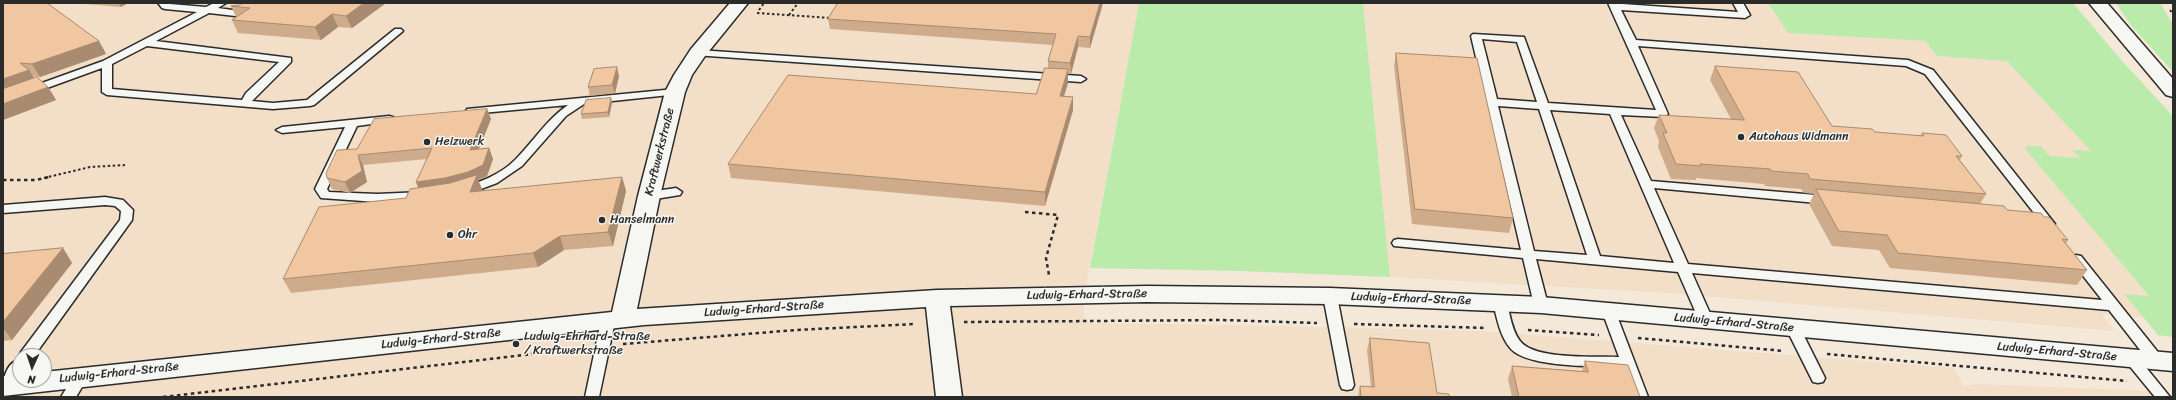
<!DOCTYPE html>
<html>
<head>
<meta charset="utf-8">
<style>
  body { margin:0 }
  #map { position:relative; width:2176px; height:400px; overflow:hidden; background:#f4e8d9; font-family:Sriracha,sans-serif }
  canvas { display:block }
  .frame { position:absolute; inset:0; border:4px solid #2b2b2b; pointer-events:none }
  .north { position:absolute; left:12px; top:348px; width:40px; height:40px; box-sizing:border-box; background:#f6f6f2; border:1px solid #a5a5a2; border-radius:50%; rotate:183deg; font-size:11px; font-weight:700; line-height:16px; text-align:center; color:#2b2b2b }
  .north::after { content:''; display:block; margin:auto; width:14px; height:18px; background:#2b2b2b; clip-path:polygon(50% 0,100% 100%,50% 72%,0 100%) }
</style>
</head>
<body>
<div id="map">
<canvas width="2176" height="400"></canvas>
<div class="frame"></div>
<div class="north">N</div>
</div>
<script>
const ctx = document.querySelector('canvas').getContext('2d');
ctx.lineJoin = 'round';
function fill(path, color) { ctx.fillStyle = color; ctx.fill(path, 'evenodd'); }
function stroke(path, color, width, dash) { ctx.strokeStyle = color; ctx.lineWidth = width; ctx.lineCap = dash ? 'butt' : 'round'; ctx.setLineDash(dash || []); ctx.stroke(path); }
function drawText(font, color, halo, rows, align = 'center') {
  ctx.font = font + ' Sriracha,sans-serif'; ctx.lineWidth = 3; ctx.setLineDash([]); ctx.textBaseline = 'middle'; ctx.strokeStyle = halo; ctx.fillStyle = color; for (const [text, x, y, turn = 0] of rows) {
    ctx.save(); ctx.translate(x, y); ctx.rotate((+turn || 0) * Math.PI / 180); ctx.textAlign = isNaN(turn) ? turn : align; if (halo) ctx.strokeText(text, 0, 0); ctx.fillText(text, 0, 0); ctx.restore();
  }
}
fill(new Path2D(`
  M3,3h1136l-55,292v28l147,2 251,6 471,37 11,18 13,-2 149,6 47,4v3h-2170zM20,356h24v24h-24z
  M1363,3h405l20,30 137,8 12,15 70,4 84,91 -18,-1 7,9 -30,-3 -9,-10h-15v4l123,146 -25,-2 20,24 -42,-4 12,17 -446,-38 -278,-16z`), '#f3dec8');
fill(new Path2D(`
  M1139,3h224l27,274 -149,-6 -151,-3z
  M1768,3h305l49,58 51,55v221l-15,-2 -34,-41 25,2 -123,-146v-4h15l9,10 30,2 -8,-8 19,1 -84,-90 -70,-5 -12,-15 -137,-8z
  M2116,3h44l13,21v48l-43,-48z`), '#baebab');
const service = new Path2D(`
  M158,3l48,4 8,-4h12l-8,5 29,4 2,2 -5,3 -35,-4 -53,28 135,17v4l-39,39 21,2 34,-3 88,-71h6l2,2 -89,74 -4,1 -37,3 -166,-14 -5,-3v-24l-99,36v-7l100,-36 94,-49 -32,-3 -3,-1zM147,46l132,16 -33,31 -4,7 -130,-11v-25z
  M1608,3l130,9 -5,-9h10l7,12 -5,3 -124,-8 15,30 272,20 25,10 122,154 -2,3h-8l-120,-153 -19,-8 -268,-20 30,68 -5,3 -42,-2 30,66 177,15 6,4 -6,4 -174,-16 34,76 414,36 -32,-41 6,-4 5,1 80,100 2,4 -2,4h-10l-42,-54 -417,-37 21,47 -2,3h-10l-2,-3 -21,-48 -142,-13 12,46 -2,3h-10l-2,-3 -11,-47 -129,-12 -2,-3 2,-3 4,-1 123,11 -50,-214 2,-2 51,3 24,66 108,7zM1482,39l35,3 20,60 -40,-3zM1498,106l41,3 48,146 -53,-4zM1550,110l60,4 64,149 -74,-7z
  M698,50l383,26 5,3 -5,3 -387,-27 -1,-2z
  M675,89l4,1 1,2 -1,2 -95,10 -18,12 -44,50 -25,17 -32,12 -6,-4 2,-3c19,-6 39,-13 54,-28 18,-18 32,-41 53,-55l-97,9 -4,-1 -1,-2 1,-2z
  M389,116l4,1 1,2 -1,2 -36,5 -30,63 2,3 48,2 46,-2 4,1 2,3 -2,3 -50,3 -56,-4 -6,-9 30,-62 -63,6 -6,-3 6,-3z
  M676,188l6,4 -2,3 -31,5 -6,-4 6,-4z
  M105,197l18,3 10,10 -1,10 -98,136h-14v2l-1,-2 2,-4 99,-132 1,-9 -6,-5 -10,-1 -102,8v-8z
  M1330,292l5,1 2,3 17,89 -2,4 -5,1 -5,-1 -2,-4 -17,-89 2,-3z
  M1500,299l5,1 2,3c3,12 5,28 13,38 14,19 76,15 99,16l-17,-46 2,-3h10l34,89h-14l-11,-30c-26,-1 -94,1 -112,-18 -11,-12 -14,-31 -18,-46l2,-3z
  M608,316l5,2 2,3 -16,76h-14l16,-76 2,-3z
  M1793,323l5,2 2,3 25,50 -2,4 -5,1 -5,-1 -27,-54 2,-3z
  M2130,353l5,1 35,43h-15l-32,-39 2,-4z
  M20,359v16l-11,15 -6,1c0,-12 3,-28 17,-32z
  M81,372l5,1 2,4 -12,20h-15l15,-24z`);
const minor = new Path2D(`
  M730,3h18l-43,53 -13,19 -7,17 -25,104 -23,113 300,-19 210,-4 183,2 211,9 632,56v18l-632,-58 -211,-9 -183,-2 -197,4 12,91h-26l-10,-90 -282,18 -641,71v-20l17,-1v5h24v-8l568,-60 26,-116 27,-104 9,-17 17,-26z`);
const secondary = new Path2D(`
  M2089,3h18l66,76v18l-7,-2z`);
stroke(service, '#2b2b2b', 3);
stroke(minor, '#2b2b2b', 3);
stroke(secondary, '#2b2b2b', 3);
stroke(new Path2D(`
  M759,10l5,-7
  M2170,10l3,4
  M757,13l74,5
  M789,15l9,-12
  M44,178l46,-11 35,-2`), '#2b2b2b', 2, [2.5, 2.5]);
stroke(new Path2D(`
  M3,180h33l13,-3
  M1025,212l33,3 -12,43 3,17
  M964,322l258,-2 95,3
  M1354,324l133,4
  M1528,330l71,5
  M1638,338l146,13
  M623,344l173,-14 119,-6
  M1827,354l300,27
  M163,397l421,-49`), '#2b2b2b', 2.5, [3.5, 3.5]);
fill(service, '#f6f6f2');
fill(minor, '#f6f6f2');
fill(secondary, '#f6f6f2');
fill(new Path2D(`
  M3,3l96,38 7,13 -66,23 -7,-1 1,2 14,9 8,13 -53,20z
  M75,3h53l-7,4z
  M386,3l-34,25 -14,-1 -17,13 -83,-7 -6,-13 4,-3 -5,-11z
  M838,3h265l-13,45 -12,-1 -7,27h-3v9l-4,13 9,1v13l-28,96 -314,-28 -3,-14 308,-70 12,-26v-7l5,-16 -223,-16 -2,-10z
  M1396,53l117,165 -4,15 -97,-9 -18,-158z
  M1715,66l117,60 43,6 45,4 2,-3 40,23 -2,4 26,34 -6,10 27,6 37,7 24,23 -2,3 21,27 -10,15 -187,-17 -11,-18 -47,-4 -23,-42 5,-10 -10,-1 -3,-4 -36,-3 -1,-2 -68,-6v2l-25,-1 -13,-32 1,-6 -5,-13 5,-13 72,4 -21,-39z
  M619,76l-4,17 -25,3 -2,-9z
  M611,98l1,5 -3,14 -27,2 -1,-5z
  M487,109l4,10 -12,30 10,-1 4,11 -6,17 -9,4 4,9 -1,2 141,-14 4,14 -13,55 -49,4 -26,17 -247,26 -8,-14 123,-81 12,-10 9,-29 -64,6 4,17 -17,11 -18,-4 -5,-11 30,-29z
  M63,248l9,15 -60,77 -9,1v-87z
  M1370,338l67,55 12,4h-91l2,-11 11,1 -4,-37z
  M1585,361l55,36h-128l-4,-18 4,-13 70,5z`), '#ceab8a');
fill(new Path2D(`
  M119,3h9l-7,4z
  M364,3h22l-34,25 -6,-12z
  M1100,3h3l-13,45v-11z
  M332,14l6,13 -17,13 -6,-13z
  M1078,36v11l-7,27 -1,-11z
  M99,41l7,13 -66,23 -8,-13z
  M617,67l2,9 -4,17 -3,-8z
  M1068,69v14l-8,26v-13z
  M29,70l8,13 -34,12v-16z
  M48,87l8,13 -53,20v-16z
  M1073,97v13l-28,96v-14z
  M611,98l1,5 -3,14 -1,-5z
  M487,109l4,10 -17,42 -4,-11z
  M489,148l4,11 -6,17 -9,4 4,9 -7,17 -55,-13 -4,-11z
  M358,155l5,10 4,17 -17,11 -5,-11z
  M622,177l4,14 -13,55 -5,-14z
  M560,236l4,14 -26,17 -5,-14z
  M63,248l9,15 -60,77 -9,-12v-6z`), '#a88b70');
const building = new Path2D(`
  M3,3h44l52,38 -67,23 -12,-1 9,7 -26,9z
  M243,3h121l-18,13 -14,-2 -17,13 -83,-7 18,-12 -19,-2 8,-1z
  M838,3h262l-10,34 -12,-1 -8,27 -22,-2 8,-27 -228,-15z
  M1396,53l81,5 36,160 -98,-9z
  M1715,66l83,6 34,54 40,3 3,3 49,4 -2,-3 24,2 16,21h-6l30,38 -176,-15 -2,-5 -37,-3 -1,-2 -70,-5 1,2 -25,-2 -13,-31h4l-8,-18 85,5z
  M617,67l-5,18 -24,2 6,-18z
  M1045,68l23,1 -8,27 13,1 -28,95 -317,-28 60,-89 248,19z
  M37,77l11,10 -45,17v-15z
  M611,98l-3,14 -27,2 5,-14z
  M487,109l-17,41 19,-2 -6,17 -15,7 -23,6 -29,4 16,-34 -74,7 4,16 -17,11 -18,-4 -1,-5 11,-23 20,-1 17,-30z
  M477,175l-7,17 152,-15 -14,55 -48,4 -27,17 -250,26 36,-72 87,-9 4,-9 40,-6z
  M1816,189l188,17 3,4 34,3 3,4h5l19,23 -6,-1 25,31 -189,-17 -11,-18 -48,-4z
  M63,248l-60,74v-68z
  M1370,338l59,5 8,50 12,1v3h-88l-1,-11 14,1z
  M1585,361l43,4 12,32h-121l-7,-31 76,6z`);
fill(building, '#f0c7a0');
stroke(building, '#a88b70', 1);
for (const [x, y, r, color] of [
  [1741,137,4,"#2b2b2b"],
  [427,142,4,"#2b2b2b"],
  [602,220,4,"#2b2b2b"],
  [450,235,4,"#2b2b2b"],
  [516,344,4,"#2b2b2b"]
]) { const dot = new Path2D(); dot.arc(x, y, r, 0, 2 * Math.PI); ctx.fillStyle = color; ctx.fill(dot); stroke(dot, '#f6f6f2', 1.5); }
drawText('12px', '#2b2b2b', '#f6f6f2', [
  ["Autohaus Widmann",1749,137],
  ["Heizwerk",435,142],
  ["Hanselmann",610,220],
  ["Ohr",458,235],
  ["Ludwig-Ehrhard-Straße",524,337],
  ["/ Kraftwerkstraße",524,351]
], 'left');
drawText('12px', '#2b2b2b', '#f6f6f2', [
  ["Kraftwerkstraße",660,152,-76],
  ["Ludwig-Erhard-Straße",1087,295,-1],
  ["Ludwig-Erhard-Straße",1411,299,2],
  ["Ludwig-Erhard-Straße",764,309,-4],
  ["Ludwig-Erhard-Straße",1734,323,5],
  ["Ludwig-Erhard-Straße",441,339,-6],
  ["Ludwig-Erhard-Straße",2057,352,5],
  ["Ludwig-Erhard-Straße",119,373,-6]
]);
</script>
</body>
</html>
